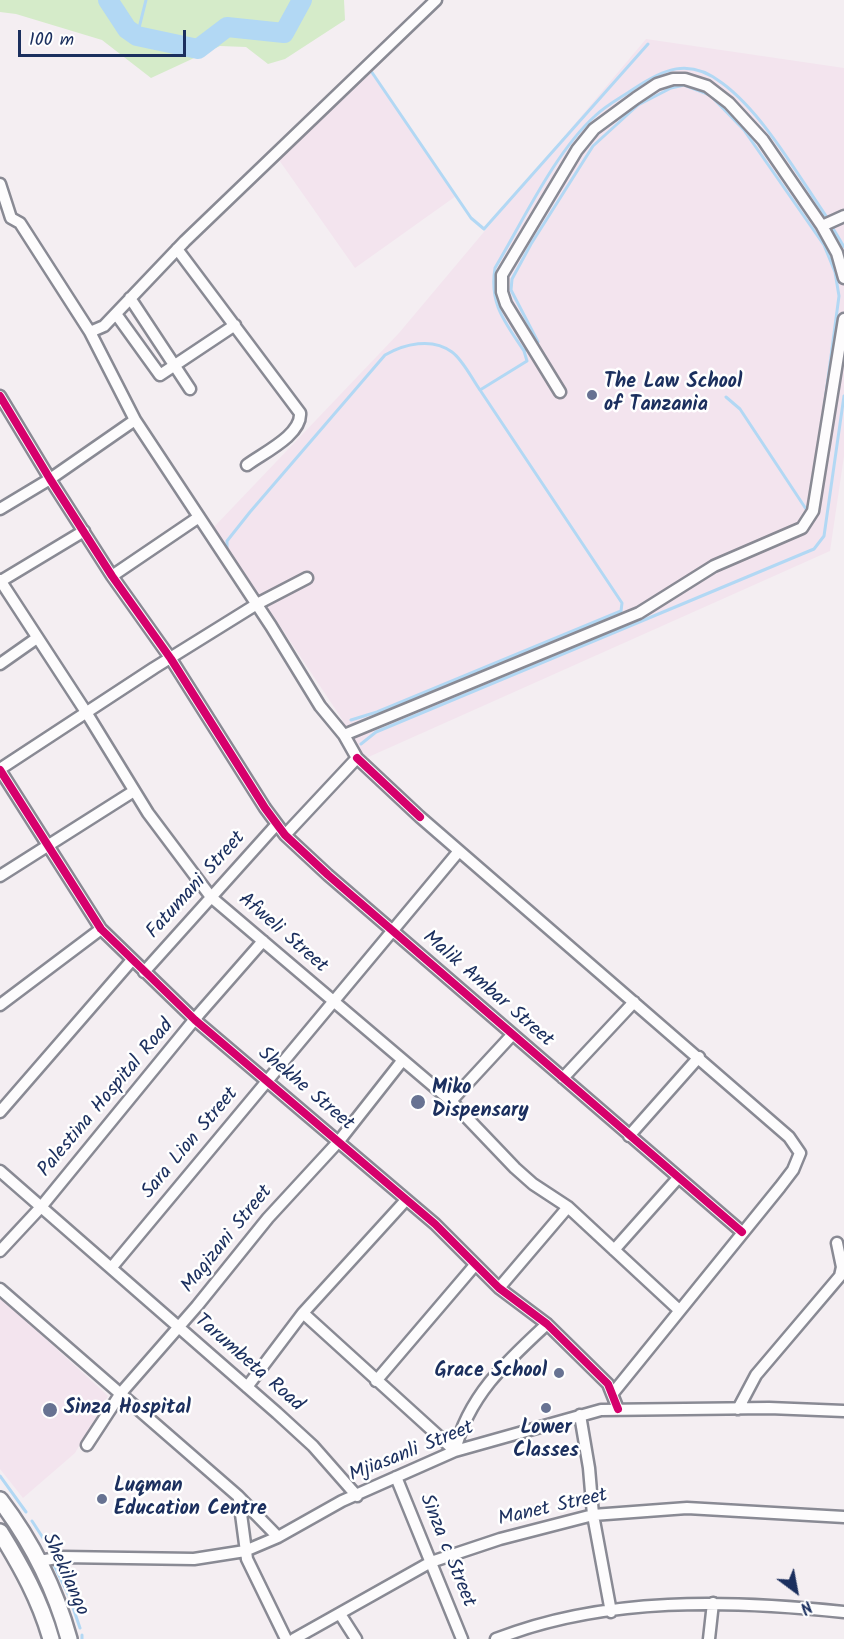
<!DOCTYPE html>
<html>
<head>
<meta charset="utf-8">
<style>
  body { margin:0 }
  #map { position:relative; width:844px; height:1639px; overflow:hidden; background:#f4eef2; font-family:Kalam,sans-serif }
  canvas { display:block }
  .north { position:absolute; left:766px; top:1561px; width:60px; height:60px; -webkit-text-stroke:4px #fff; paint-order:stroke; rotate:148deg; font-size:16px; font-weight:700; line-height:24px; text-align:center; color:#1b2f5e }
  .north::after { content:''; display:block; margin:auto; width:21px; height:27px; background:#1b2f5e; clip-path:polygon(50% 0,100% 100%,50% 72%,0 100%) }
  .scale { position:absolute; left:18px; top:30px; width:168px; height:27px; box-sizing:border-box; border:3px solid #1b2f5e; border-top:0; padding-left:8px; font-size:18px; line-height:21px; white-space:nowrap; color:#1b2f5e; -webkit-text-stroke:4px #fff; paint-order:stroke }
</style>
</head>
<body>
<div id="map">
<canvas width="844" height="1639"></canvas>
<div class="north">N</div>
<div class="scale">100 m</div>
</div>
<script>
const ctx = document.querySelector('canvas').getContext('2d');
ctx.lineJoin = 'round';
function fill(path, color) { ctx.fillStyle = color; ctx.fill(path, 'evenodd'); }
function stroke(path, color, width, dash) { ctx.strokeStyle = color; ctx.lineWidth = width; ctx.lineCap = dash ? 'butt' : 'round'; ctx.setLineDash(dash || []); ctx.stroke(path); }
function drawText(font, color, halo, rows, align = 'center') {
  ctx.font = font + ' Kalam,sans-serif'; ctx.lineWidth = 5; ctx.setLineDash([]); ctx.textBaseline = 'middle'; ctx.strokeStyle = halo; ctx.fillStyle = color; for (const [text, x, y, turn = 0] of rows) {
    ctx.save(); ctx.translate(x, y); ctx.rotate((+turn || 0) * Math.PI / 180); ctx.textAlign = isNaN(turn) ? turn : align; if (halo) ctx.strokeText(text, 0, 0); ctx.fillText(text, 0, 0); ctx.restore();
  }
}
fill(new Path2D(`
  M646,39l198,29v388l-14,95 -466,208 -24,-43 -126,-189 185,-194z
  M371,73l85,123 -101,72 -76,-108z
  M0,1297l108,99 -33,57 -52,45 -23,-29z`), '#f3e4ee');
fill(new Path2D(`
  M0,0h344l1,20 -60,39 -17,5 -22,-17 -26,-1 -69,32 -49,-38 -86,-26 -16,-2z`), '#d5ebc9');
stroke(new Path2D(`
  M137,36l9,-36
  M371,71l100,147 13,11 164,-185
  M831,225l13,22
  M534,345l4,-3 -27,-52 1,-11 19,-35 62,-98 45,-41 33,-17 13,-3 26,10 34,35 80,115 11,27 4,24 -15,113
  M524,351c-19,-29 -35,-47 -29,-83 28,-47 60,-116 100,-152 10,-10 25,-18 37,-26 31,-21 57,-33 90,-7 41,30 77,94 106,136
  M726,397l14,12 68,103
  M227,551v-10l23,-29 135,-157c19,-11 47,-18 67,-3 11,8 20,27 28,38l47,-29 -3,-10 4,-3
  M351,720l26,-8 244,-101 1,-8 -142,-213
  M361,744l15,-12 438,-183 10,-13 20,-140
  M0,1476l26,36
  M32,1521l13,20
  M53,1563l16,33 11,32
  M82,1635v4`), '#b2d8f4', 3);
stroke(new Path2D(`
  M108,0l19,29 10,7 61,13 29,-22 57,6 18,-33`), '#b2d8f4', 20);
const street = new Path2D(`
  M0,184l11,34 9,5 70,109 45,88 136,206 49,80 24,29
  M822,226l22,-10
  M177,249l123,164c2,22 -37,40 -53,52
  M130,298l60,91
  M116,314l44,61 75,-50
  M90,332l14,-6 81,-85 251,-241
  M560,392l-54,-88 -4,-12v-17l75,-125 17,-21 42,-31 21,-14 16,-5h12l22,7 22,17 34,37 59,86 15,27 7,25
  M0,396l50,83 62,97 59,83 94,149 20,27 43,40 414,357
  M0,509l50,-30 85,-59
  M112,576l87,-59
  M0,580l86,132 62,101 63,84 240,204 64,67 18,16 35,23 111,103
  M1,581l83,-50
  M0,664l37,-26
  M357,758l63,59 369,320 11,16 -7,17 -13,17 -167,206
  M0,769l154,-101 103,-64 50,-26
  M0,770l101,159 94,91 240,204 64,64 48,36 61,60 10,25
  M285,835l72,-77 -13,-23 295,-122 75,-47 88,-38 11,-17 31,-192
  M0,876l134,-85
  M144,972l133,-148
  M0,1005l101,-76
  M563,1078l71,-76
  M451,1101l61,-66
  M0,1112l132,-152
  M629,1136l70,-79
  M0,1171l277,242 36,33 44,50
  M614,1250l64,-72
  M0,1251l41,-44 158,-193 64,-73
  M112,1267l347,-416
  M499,1288l69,-81
  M0,1289l238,207 40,41
  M303,1313l152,138c13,-55 52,-90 92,-127
  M376,1381l99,-116
  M247,1387l56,-74 103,-113
  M738,1409l18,-34 84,-99 2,-9 -5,-24
  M580,1415l9,53 4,47 18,97
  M87,1445l34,-52 76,-87 71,-88 71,-77 63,-80
  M396,1477l66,162
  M239,1499l8,60 39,80
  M40,1561l22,-4 132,2 51,-8 33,-14 64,-36 113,-50 146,-41 168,-2 75,3
  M340,1614l16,25
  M294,1639l137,-77 69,-23 93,-24 94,-7 157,9
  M496,1639c109,-43 234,-39 348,-27
  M709,1639l4,-36`);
const secondary = new Path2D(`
  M0,1500c32,42 55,88 69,139
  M0,1532c21,34 40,68 51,107`);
stroke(street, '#898a94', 15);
stroke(secondary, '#898a94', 20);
stroke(street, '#fdfcfd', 10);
stroke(secondary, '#fdfcfd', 15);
stroke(new Path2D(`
  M0,396l50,83 62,97 59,83 94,149 20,27 43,40 414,357
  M357,758l63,59
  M0,770l101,159 94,91 240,204 64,64 48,36 61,60 10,25`), '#d6006c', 8);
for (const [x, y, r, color] of [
  [592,395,6,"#677292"],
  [418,1102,8,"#677292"],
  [559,1373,6,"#677292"],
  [546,1408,6,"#677292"],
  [50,1410,8,"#677292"],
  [102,1499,6,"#677292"]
]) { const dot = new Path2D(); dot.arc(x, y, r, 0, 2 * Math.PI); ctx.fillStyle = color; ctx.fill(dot); stroke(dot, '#fff', 2); }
drawText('bold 20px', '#1b2f5e', '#fff', [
  ["The Law School",604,384],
  ["of Tanzania",604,407],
  ["Miko",432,1090],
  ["Dispensary",432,1113],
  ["Grace School",547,1373,"right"],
  ["Sinza Hospital",64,1410],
  ["Lower",546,1430,"center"],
  ["Classes",546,1453,"center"],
  ["Luqman",114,1488],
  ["Education Centre",114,1511]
], 'left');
drawText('20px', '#1b2f5e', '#fff', [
  ["Fatumani Street",197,886,-48],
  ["Afweli Street",282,934,41],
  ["Malik Ambar Street",487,990,41],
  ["Shekhe Street",305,1090,40],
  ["Palestina Hospital Road",107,1099,-50],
  ["Sara Lion Street",191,1144,-50],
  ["Magizani Street",228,1240,-51],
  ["Tarumbeta Road",248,1364,41],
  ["Mjiasanli Street",412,1453,-22],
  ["Manet Street",553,1509,-13],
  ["Sinza c Street",446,1551,68],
  ["Shekilango",64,1575,66]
]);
</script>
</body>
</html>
